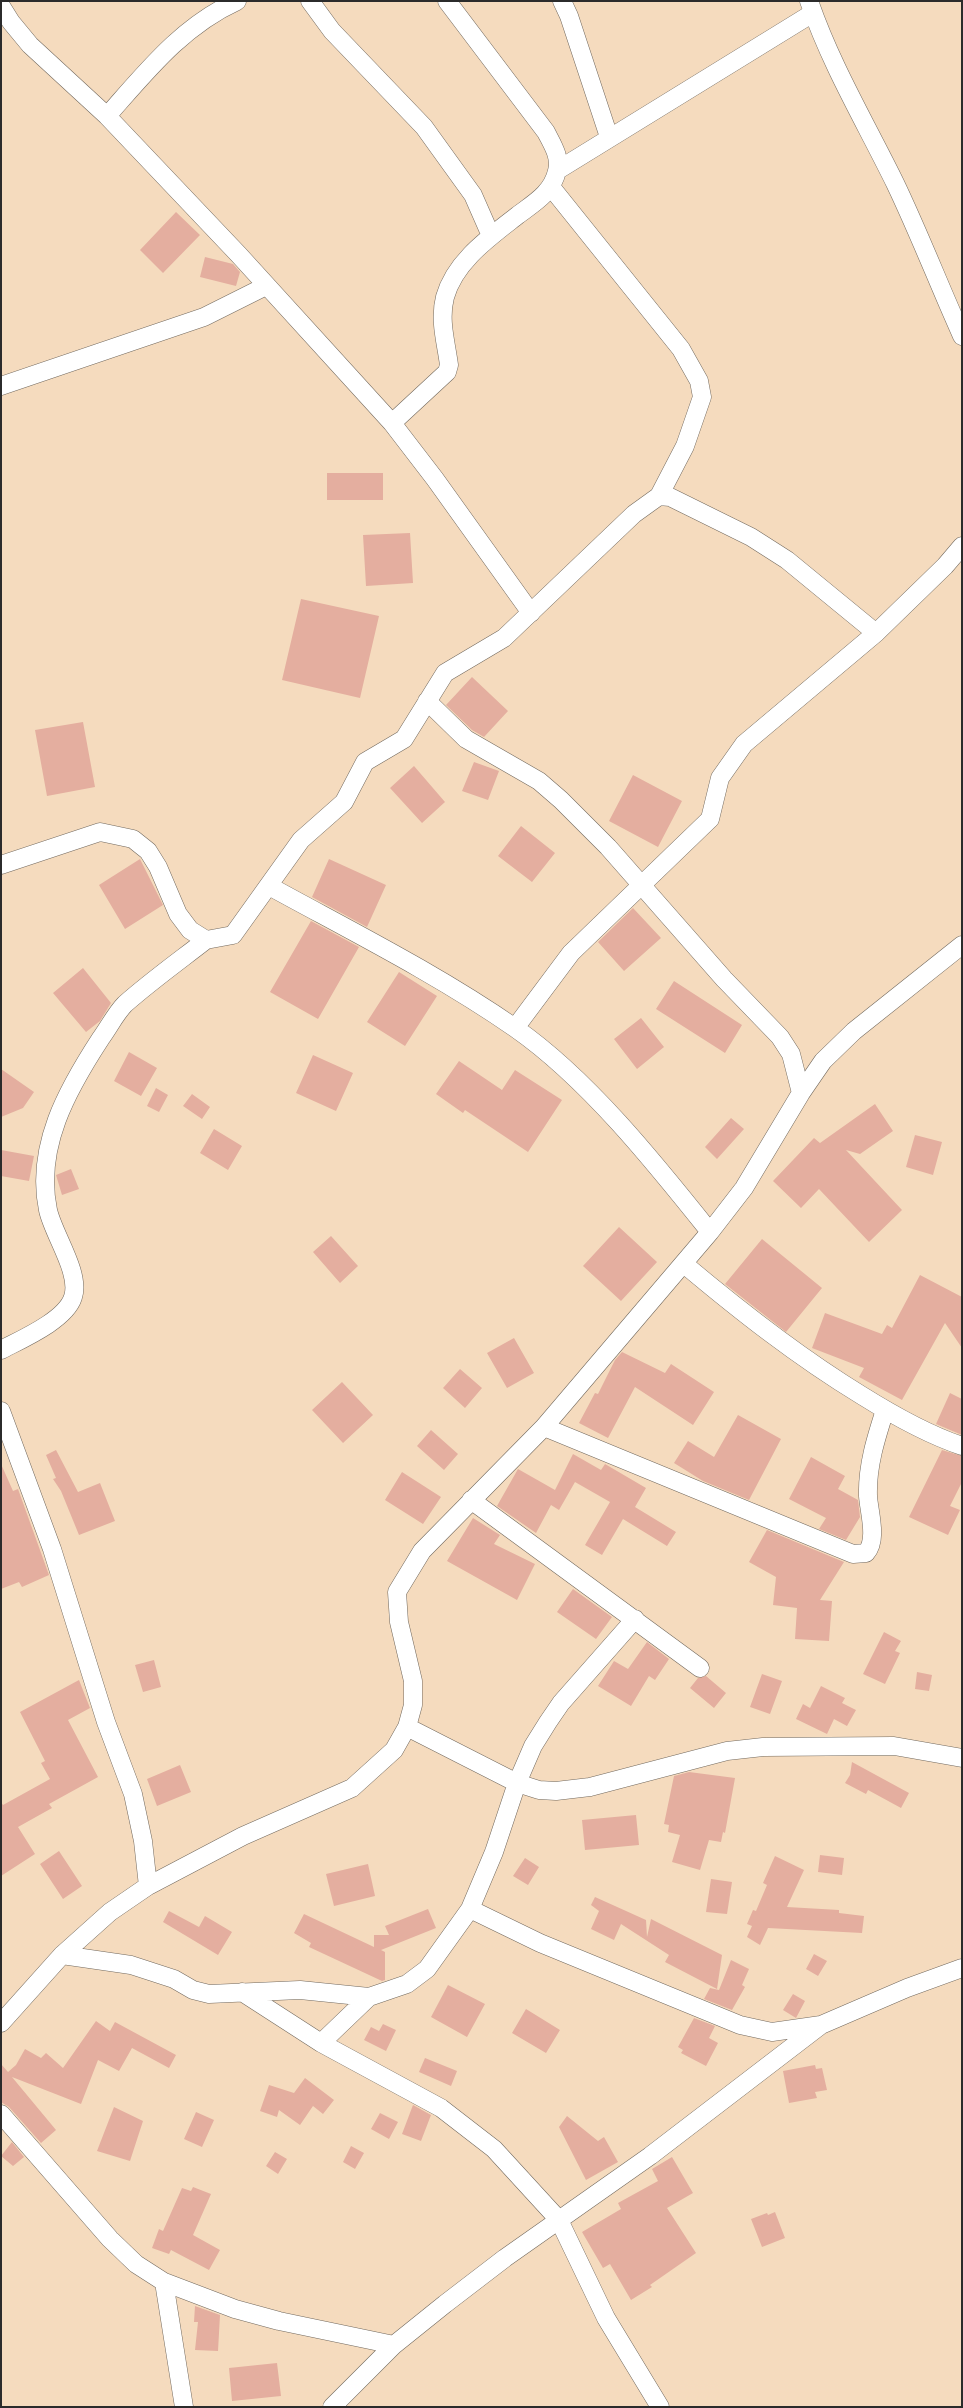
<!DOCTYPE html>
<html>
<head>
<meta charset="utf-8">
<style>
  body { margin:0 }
  #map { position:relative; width:963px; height:2408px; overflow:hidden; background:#f5dbbe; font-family:"IM FELL DW Pica",serif }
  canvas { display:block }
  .frame { position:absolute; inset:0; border:2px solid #2b2b2b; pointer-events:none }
</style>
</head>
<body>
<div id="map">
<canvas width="963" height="2408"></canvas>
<div class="frame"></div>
</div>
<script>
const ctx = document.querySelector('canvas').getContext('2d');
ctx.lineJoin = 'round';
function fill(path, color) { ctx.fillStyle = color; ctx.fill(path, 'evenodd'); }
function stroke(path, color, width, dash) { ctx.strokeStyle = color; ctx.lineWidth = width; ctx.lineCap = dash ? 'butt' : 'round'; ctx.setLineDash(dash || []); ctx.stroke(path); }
fill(new Path2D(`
  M176,212l24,23 -37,38 -23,-23z
  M205,257l28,7 7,8 -4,14 -36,-9z
  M327,473h56v27h-56z
  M410,533l3,50 -47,3 -3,-51z
  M301,599l78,17 -19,82 -78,-18z
  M472,677l36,34 -24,26 -12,-7 -26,-25z
  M83,722l12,65 -48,9 -12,-66z
  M474,762l25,9 -11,29 -26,-9z
  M414,766l31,36 -23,21 -32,-35z
  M633,775l49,26 -24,46 -49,-26z
  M521,826l34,27 -23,29 -34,-26z
  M140,859l23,46 -38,24 -26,-44z
  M329,859l57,26 -19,42 -55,-30z
  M633,908l28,30 -37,33 -26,-29z
  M311,921l48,26 -41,72 -48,-27z
  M83,968l28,35 -11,18 -14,11 -33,-39z
  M399,972l38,24 -32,50 -38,-24z
  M674,981l68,44 -17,28 -69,-44z
  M641,1018l23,29 -27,22 -23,-30z
  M129,1052l28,16 -16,28 -27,-15z
  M313,1055l40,18 -17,38 -40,-18z
  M459,1061l43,29 13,-20 47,30 -34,52 -63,-42 -2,3 -27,-19z
  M1,1069l33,23 -11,16 -22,9z
  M156,1088l12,7 -9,17 -12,-6z
  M192,1094l18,13 -8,12 -19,-13z
  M875,1104l18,27 -33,23 -14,-4 56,60 -33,32 -50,-53 -18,19 -28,-27 41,-43 6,5z
  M731,1118l13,11 -27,30 -12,-12z
  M214,1129l28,17 -14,24 -28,-17z
  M915,1135l27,7 -9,33 -27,-8z
  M1,1150l33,6 -5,25 -28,-5z
  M71,1169l8,20 -17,6 -6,-20z
  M619,1227l38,35 -36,39 -38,-35z
  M331,1236l27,30 -18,17 -27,-31z
  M762,1239l60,49 -36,44 -61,-48z
  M920,1275l42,22v51l-17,-25 -43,77 -43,-23 5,-9 -52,-20 13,-35 57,21 5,-9 5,3z
  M514,1338l20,35 -27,15 -20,-35z
  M622,1352l43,21 6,-9 43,28 -21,33 -58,-38 -27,51 -29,-15 16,-30 3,1 17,-34z
  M460,1369l22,19 -17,20 -22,-20z
  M342,1382l31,33 -30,28 -31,-33z
  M950,1393l12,6v36l-26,-11z
  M738,1415l43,24 -32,61 -46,-19 -29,-18 14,-22 26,16z
  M431,1430l27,24 -14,16 -27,-24z
  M56,1450l22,42 22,-9 15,38 -36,14 -18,-44 -8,-12 3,-1 -10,-23z
  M942,1450l20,6v26l-12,24 10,4 -12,25 -39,-18z
  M573,1454l28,16 4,-6 41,24 -11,19 41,25 -9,14 -44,-27 -21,36 -17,-10 25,-43 -35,-20 -16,28 -8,-5 -15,28 -39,-27 21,-37 37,21z
  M811,1457l34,19 -7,13 20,11 2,17 -14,23 -27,-11 7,-11 -37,-19z
  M1,1464l12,27 5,-2 31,86 -27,12 -3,-5 -18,7z
  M402,1472l39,25 -18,27 -38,-24z
  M473,1518l27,17 -6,9 41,20 -18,36 -70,-39z
  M767,1530l77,32 -24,38 12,1 -3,40 -34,-2 2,-31 -24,-3 3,-28 -27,-15z
  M573,1589l39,28 -16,22 -39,-27z
  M884,1632l17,9 -6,10 5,2 -15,31 -22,-10z
  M647,1642l22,17 -14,21 -6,-4 -18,30 -33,-20 16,-25 14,8z
  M154,1660l7,27 -18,5 -8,-27z
  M917,1672l15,3 -3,16 -14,-2z
  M762,1674l20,7 -12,33 -20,-7z
  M706,1676l20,17 -12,15 -24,-20 8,-10z
  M79,1680l11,28 -22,12 30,57 -49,27 3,4 -34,19 17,27 -34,22v-74l2,3 47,-26 -9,-16 4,-2 -25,-49z
  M821,1686l24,12 -3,5 14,7 -9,16 -13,-7 -7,15 -31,-15 7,-15 7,4z
  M852,1762l57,31 -8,15 -33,-18 -2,4 -21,-11 5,-8z
  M180,1765l11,27 -34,14 -10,-27z
  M689,1772l46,6 -10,55 -2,-1 -2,10 -12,-2 -9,30 -28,-8 8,-27 -12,-3 1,-7 -5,-1 10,-48z
  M636,1815l3,30 -54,5 -3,-30z
  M59,1851l23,35 -19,13 -23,-35z
  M820,1855l24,3 -2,17 -24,-3z
  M775,1856l29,14 -17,37 52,3v3l25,3 -2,17 -94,-5 -8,17 -13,-8 5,-11 -5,-2 6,-14 3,1 11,-26 -4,-2z
  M525,1858l14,9 -11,18 -15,-9z
  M368,1864l7,32 -41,10 -8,-32z
  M711,1879l21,3 -5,32 -21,-2z
  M595,1897l51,23 1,17 4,-18 71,36 -5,34 -52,-27 4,-7 -48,-31 -7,16 -23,-11 8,-18 -8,-6z
  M428,1909l8,19 -55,22 4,2v28l-3,1 -73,-34 2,-4 -17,-10 10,-19 70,33v-12h15l-4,-9z
  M169,1911l30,16 6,-11 27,16 -14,23 -55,-33z
  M814,1954l13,7 -9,15 -12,-7z
  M731,1960l18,9 -7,16 3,2 -13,23 -28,-11 6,-11 9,2z
  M448,1985l37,19 -18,33 -36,-20z
  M793,1994l12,7 -9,17 -13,-8z
  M526,2009l34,21 -14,23 -34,-20z
  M694,2018l21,8 -6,12 9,5 -12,23 -25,-13 2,-3 -5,-3z
  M96,2021l14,10 5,-9 61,33 -7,13 -37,-20 -13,23 -21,-11 -17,44 -69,-27 44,53 -15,13 -32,-36 -8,-5v-38l7,8 8,-7 9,-16 16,9 5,-5 17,15z
  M383,2024l13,6 -10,21 -22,-11 7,-13 8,4z
  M425,2058l32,13 -6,15 -32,-14z
  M815,2065l1,4 6,-1 5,22 -12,2 2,6 -28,5 -6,-32z
  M305,2078l29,22 -11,14 -10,-8 -13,19 -21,-15 -2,7 -17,-6 9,-26 25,8z
  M413,2105l18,10 -10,26 -19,-7z
  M114,2107l29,14 -13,40 -33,-10z
  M196,2112l18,8 -12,27 -18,-8z
  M380,2113l18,9 -9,17 -18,-10z
  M567,2116l31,25 6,-4 14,25 -32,18 -27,-53z
  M12,2142l12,15 -11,9 -12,-10z
  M351,2146l13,7 -9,16 -12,-7z
  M275,2152l12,7 -9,15 -12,-8z
  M672,2157l21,36 -26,15 29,45 -46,32 2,2 -21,13 -21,-36 -7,4 -21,-36 39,-23 -3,-6 40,-22 -6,-12z
  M193,2187l18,7 -18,41 27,15 -11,20 -38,-20 -2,4 -17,-6 7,-19 4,2 19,-43 9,3z
  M775,2212l10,26 -23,9 -11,-28 16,-6 1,2z
  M195,2306l25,9 -2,36 -23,-1 3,-28h-4z
  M277,2363l4,33 -49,5 -3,-33z`), '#e4ae9f');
const minor = new Path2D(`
  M310,1l22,30 92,96 49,68 18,41
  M562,1l7,15 40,121
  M809,1c22,64 56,121 86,182 24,50 44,102 67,153
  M1,6l10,16 19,23 77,71 132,139 153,168 43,56 96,134
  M107,116c39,-44 75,-90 130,-115
  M558,170l255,-157
  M551,187l130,162 18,32 3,16 -17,49 -26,50
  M1,386l203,-69 62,-31
  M392,423l55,-51 2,-7c-3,-23 -10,-45 -4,-68 10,-36 45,-60 73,-82 16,-12 34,-22 39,-44 4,-14 -5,-27 -11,-39l-99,-131
  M427,701l39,38 73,42 22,19 47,47 116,132 56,58 11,17 10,39
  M1,865l99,-33 33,7 15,12 10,16 20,47 12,16 16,10 27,-5 68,-95 43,-38 21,-40 39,-23 41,-66 59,-35 130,-124 25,-18 11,1 81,40 36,23 89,73
  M269,886c82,45 168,88 246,142 72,50 140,135 195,204
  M515,1028l56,-75 139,-134 10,-41 24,-34 132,-111 69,-67 17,-20
  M684,1264c56,47 113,92 177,131 32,20 65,39 101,51
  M1,1350c21,-11 65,-30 72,-53 8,-24 -20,-63 -25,-87 -13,-63 19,-120 53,-172 8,-11 15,-25 24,-34 26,-23 54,-43 81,-64
  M1,1411l51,138 54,173 27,72 10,47 5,45
  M544,1427l309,127 13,-1c12,-13 3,-41 2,-57 -1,-30 8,-58 17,-86
  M471,1500l229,168
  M407,1727l110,56 22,7 17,1 34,-4 137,-36 36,-4 131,-1 68,12
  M470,1909l70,34 200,82 32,7 49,-7 86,-37 55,-20
  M62,1955l69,10 43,14 19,11 16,4 91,-4 69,7 38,-13 20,-15 43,-60 24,-57 23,-69 16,-37 15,-24 13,-19 74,-84
  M242,1992l79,51 120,65 53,41 65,71 47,98 54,89
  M1,2023l61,-68 48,-43 38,-26 95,-50 109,-48 42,-38 13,-23 6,-22v-24l-14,-59 -2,-30 25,-41 122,-124 166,-195 34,-44 57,-95 22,-32 31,-30 108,-86
  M321,2043l48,-46
  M1,2114l109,125 26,25 28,18 71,27 44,12 115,24
  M164,2282l20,125
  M332,2407l62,-62 51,-41 60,-46 145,-102 171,-131`);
stroke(minor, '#72695e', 19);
stroke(minor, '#fff', 18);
</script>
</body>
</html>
